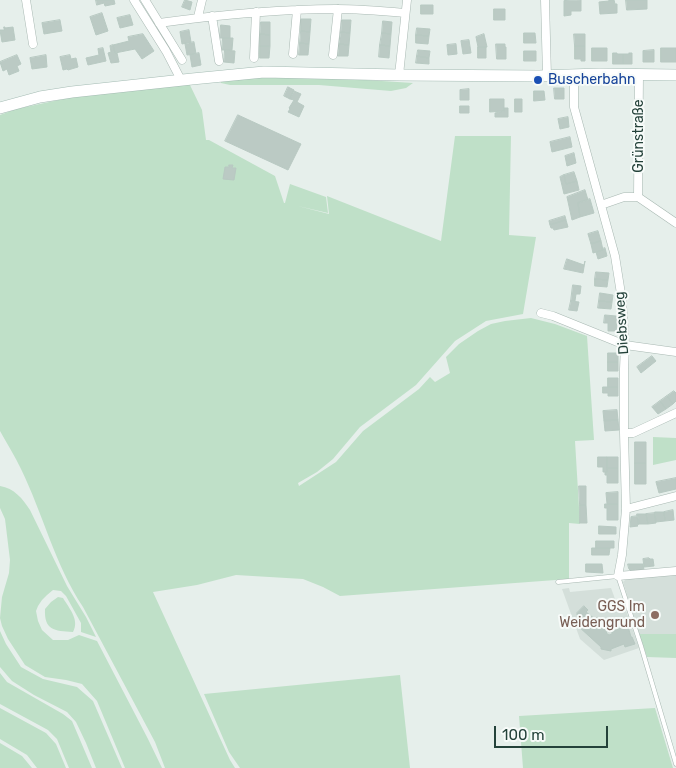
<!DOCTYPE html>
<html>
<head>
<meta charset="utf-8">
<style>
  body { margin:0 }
  #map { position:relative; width:676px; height:768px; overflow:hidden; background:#e6efeb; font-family:Rubik,sans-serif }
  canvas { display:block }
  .scale { position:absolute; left:494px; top:726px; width:114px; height:22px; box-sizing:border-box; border:2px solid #24423a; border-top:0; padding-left:6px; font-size:15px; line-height:18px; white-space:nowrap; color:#24423a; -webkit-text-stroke:4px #f7fbf9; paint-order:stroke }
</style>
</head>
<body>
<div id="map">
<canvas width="676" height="768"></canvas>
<div class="scale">100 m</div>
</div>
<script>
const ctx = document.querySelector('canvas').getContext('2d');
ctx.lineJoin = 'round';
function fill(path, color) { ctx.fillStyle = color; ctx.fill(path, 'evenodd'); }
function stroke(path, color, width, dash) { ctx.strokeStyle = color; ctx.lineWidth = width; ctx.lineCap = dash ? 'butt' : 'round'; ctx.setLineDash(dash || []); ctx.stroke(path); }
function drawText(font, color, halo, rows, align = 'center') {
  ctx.font = font + ' Rubik,sans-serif'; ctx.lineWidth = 4; ctx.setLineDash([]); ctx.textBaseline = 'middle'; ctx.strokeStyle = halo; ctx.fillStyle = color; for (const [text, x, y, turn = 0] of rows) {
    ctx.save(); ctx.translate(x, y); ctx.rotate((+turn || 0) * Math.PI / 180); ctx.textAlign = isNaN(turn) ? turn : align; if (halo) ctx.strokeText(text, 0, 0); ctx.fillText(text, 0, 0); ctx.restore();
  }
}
fill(new Path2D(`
  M676,573v61h-37l-16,-52 4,-4z
  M569,588l1,4 41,-4 7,19 6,-2 15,43 -35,12 -24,-21 -18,-50z`), '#d4dfda');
fill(new Path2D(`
  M251,77h69l93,6 -7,5 -15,3 -72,-6h-89l-9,-2 -1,-3z
  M189,83l13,27 4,30h3l66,36 9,27h1l5,-19 36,13 2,16 -30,-7 31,8 -2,-18 114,45 14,-105h56l-2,99 27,2 -13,77 -37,7 -31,20 -39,44 -56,42 -27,32 -16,13 -19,11 1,3 37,-24 27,-31 56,-42 11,-12 5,5 15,-9 -4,-16 13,-13 19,-13 13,-7 14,-3 26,-3 24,6 32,12 7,104 -19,1 5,83 -11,-1v56l-229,17 -17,-9 -20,-8 -67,-4 -39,10 -44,7 77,168 5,8h-70l-10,-26 -72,-135c-28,-42 -40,-93 -62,-138 -6,-13 -14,-25 -21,-38v-316l16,-6 57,-12z
  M653,437l23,1v22l-23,5z
  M0,486c14,2 23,13 30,24l37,76 19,31 10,20 -15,-5v-9l-15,-27 -5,-5 -8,-1 -6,5 -5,5 -4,6 -2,5 2,10 4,9 11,10h15l11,-5 18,6 51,98 14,29h-37l-28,-67 -15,-17 -16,-4 -21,-3 -20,-12 -17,-26 -6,-13 -2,-8 2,-21 7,-24 1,-13 -5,-41 -5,-11z
  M58,597l5,1c6,10 17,22 10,34 -19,-1 -29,-2 -28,-23l6,-7z
  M0,631l6,13 15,23 22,12 34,8 16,14 29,67h-26l-10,-25 -10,-21 -9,-10 -33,-17 -22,-14 -12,-14z
  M639,634h37v24l-29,-1z
  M0,673l7,9 56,32 9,7 20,47h-23l-12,-29 -9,-9 -48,-26z
  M400,675l10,93h-170l-11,-16 -25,-58z
  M0,708l46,25 10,11 10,24h-29l-10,-13 -27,-16z
  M655,708l18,60h-150l-4,-52z
  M0,743l22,13 10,12h-32z`), '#bfe0c8');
const building = new Path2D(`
  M96,0h18l1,4 -10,2 -1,-3 -7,2z
  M185,0l7,2 -2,8 -8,-3z
  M581,0v11h-10v4l-7,1v-15z
  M609,0h5l1,4h2v9l-17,1 -1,-12 10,-1z
  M626,0h21v9l-20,1z
  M421,5h12v9h-12z
  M494,9h11v11h-11z
  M102,13l6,18 -12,4 -6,-18z
  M130,15l3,10 -13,3 -3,-10z
  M301,19h10l-1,13 -9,-1z
  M60,20l2,11 -18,3 -2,-11z
  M342,20h9l-1,13 -9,-1z
  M383,21l9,1 -1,12 -9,-1z
  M261,22h9v13l-10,-1z
  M221,25l9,1v12h-10z
  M4,27h1v1l8,-1 2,13 -13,2 -2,-12h4z
  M417,28l13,1 -1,7 -13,-1z
  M189,30l2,12 -9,2 -2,-12z
  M301,31l9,1 -1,12 -9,-1z
  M341,32l9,1 -1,12 -10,-1z
  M382,33l9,1 -1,12 -10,-1z
  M524,33h11l1,10h-12z
  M143,34l11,17 -12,8 -7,-10 -20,4 -2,-8 16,-4 -1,-4z
  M260,34l10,1v11h-10z
  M484,34l3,13h-9l-2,-10z
  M574,34h11v12h-10z
  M416,35l13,1 -1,8 -12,-1z
  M223,38h10l-1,12h-10z
  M469,40l2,13 -8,1 -2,-13z
  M194,42l2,12 -9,1 -2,-11z
  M300,43l9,1 -1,11h-9z
  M339,44l10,1 -1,11h-10z
  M456,44l1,10 -9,1 -1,-10z
  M496,44h9v3h1v12h-9z
  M113,45l2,8h2l2,9 -8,1 -3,-10 3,-1 -1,-6z
  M380,45l10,1 -1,12 -10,-1z
  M260,46h10l-1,12h-9z
  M575,46h10v15h-4v-2h-6z
  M478,47h8v11h-8z
  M103,48l3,13 -18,4 -2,-7 13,-3 -1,-6z
  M592,48h15v13h-15z
  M661,48h15v14h-15z
  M225,50l10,1 -1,12 -10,-1z
  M418,50l12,1 -1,7 -12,-2z
  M654,50v12h-11v-11z
  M524,51h12v10h-12z
  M199,53l2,12 -9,2 -2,-12z
  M613,53h4v1h6v10h-10z
  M629,53h3v11h-9v-10h6z
  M17,55l4,9 -4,2 2,5 -10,4 -2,-6 -4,2 -3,-9z
  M46,55l1,12 -15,2 -2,-11z
  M70,55l1,4 5,-1 2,9 -10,3 -1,-1 -4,1 -3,-13z
  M417,56l12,2v6l-13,-1z
  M288,87l6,3 -4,9 -6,-3z
  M554,88h10v11h-9z
  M469,89v11h-9v-10z
  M294,91l7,3 -4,8 7,4 -5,11 -11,-5 2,-3 -1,-1 5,-8 -4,-1z
  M534,91h10l1,9 -11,1z
  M490,99h14v12l-14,1z
  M515,99h7v13h-7z
  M460,106h9v7h-9z
  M504,108h4v9h-13v-4l9,-2z
  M238,115l63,29 -13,26 -63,-29z
  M568,117l1,10 -9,2 -2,-10z
  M570,137l2,10 -20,5 -2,-10z
  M574,153l2,10 -9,3 -2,-10z
  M229,165h4l-1,3h4l-2,12 -11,-1 2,-12h4z
  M574,172l3,9 -11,3 -2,-9z
  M564,175l2,9 11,-3 2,9 -15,4 -4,-17z
  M585,190l3,10 -10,3 2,14 -8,3 -5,-23z
  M590,199l4,14 -14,4 -2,-14z
  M565,216l1,4 -16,5 -1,-4z
  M566,220l2,7 -14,3 -1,-2h-2l-1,-3z
  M598,231l3,10 -10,3 -3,-10z
  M601,241l2,9 -10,3 -2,-9z
  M605,248l2,8 -9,3 -2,-7 7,-2 -1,-1z
  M567,259l17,6 1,-4 -2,12 -19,-4z
  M596,272l13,1 -1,7 -13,-1z
  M595,279l13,1 -1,7 -12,-1z
  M573,285l8,1 -1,8h-4l-1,7h-4z
  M600,293l13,2 -1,7 -13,-1z
  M571,301l8,1 -2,9 -8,-1z
  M599,301l13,1 -1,7 -13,-1z
  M605,315l11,1 1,15h-9v-8h-4z
  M608,353h10v9h-10z
  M652,356l4,5 -15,12 -4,-6z
  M608,362h10v9h-10z
  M608,378h10v9h-10z
  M603,387h15v9h-10v-3h-5z
  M674,391l2,2v8l-3,3 -6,-8z
  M667,396l6,8 -7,5 -6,-8z
  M660,401l6,8 -8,5 -6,-7z
  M617,410l1,10 -14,1 -1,-10z
  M618,420l1,10 -14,1 -1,-10z
  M635,442h11v21h-11z
  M598,457h9v15h-4v-5h-5z
  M607,457h11v11h-11z
  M635,463h11v21h-11z
  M607,468h11v15h-11v-8h-2v-3h2z
  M676,478v11l-17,4 -3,-11z
  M579,486h7v19h-6z
  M618,492v12h-11l-1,-11z
  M605,504h13v16h-11v-12h-2z
  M580,505h6l1,18h-7z
  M673,510l1,10 -9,1 -1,-9z
  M655,512h9l1,9 -9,1z
  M655,513l1,10 -8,1 -2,-10z
  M637,514h9l2,10h-9z
  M638,516l1,8 -2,1 1,1 -8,1 1,-10z
  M599,526l17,1v7h-17z
  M596,541h18v7h-18z
  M592,548h18l-1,7h-17z
  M649,558l1,1h3l1,7 -10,1 -1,-8z
  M586,564h16l1,9 -17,-1z
  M628,564h15l1,6 -9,2v-2l-4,1 -2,-2z
  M584,606l4,4 -2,2 9,7 2,-2 4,3 -2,3 9,8 -2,2 3,2 3,-1v-2l11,-5 -1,-2 5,-2 4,14h1l3,7 -10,3 -1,-3 -13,5v2l-10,-2v-2l-23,-21 5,-6 -6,-5v-2z`);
fill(building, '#bbcac4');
stroke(building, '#b8c9c2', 1);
const lane = new Path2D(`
  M558,582l60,-6 23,70 35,118`);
const street = new Path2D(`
  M26,0l7,44
  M134,0l32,51 15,29
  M145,0l37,60
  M545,0l2,76
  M212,16l7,45
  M198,17l4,-17
  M159,23c59,-8 118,-14 177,-14 23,0 46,2 69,4
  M293,54l4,-44
  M333,55l5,-46
  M254,58l2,-46
  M399,75l8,-75
  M574,75v32l41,149 7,44 3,45 -1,24v64l2,76 -4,46 -4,21 58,-5
  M638,197l1,-122
  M601,205l23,-8h14l38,26
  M541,313l12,3 72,29 51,7
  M624,433h9l43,-20
  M626,509l50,-13`);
const secondary = new Path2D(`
  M0,108l40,-11 32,-5 120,-13 72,-7 135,3 140,1 60,-2 77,1`);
stroke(lane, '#a8b8b2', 5);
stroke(street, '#a8b8b2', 9);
stroke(secondary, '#a4bbb3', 12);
stroke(lane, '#fff', 4);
stroke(street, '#fff', 8);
stroke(secondary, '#fff', 11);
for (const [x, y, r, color] of [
  [538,80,5,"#1a4fb4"],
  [655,615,5,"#8d6e63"]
]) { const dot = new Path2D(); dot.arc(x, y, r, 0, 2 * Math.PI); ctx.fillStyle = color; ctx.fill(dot); stroke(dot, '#f7fbf9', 2); }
drawText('14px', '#164399', '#f7fbf9', [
  ["Buscherbahn",548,80]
], 'left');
drawText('14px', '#24423a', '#f7fbf9', [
  ["Grünstraße",639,136,-90],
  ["Diebsweg",622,323,-94]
]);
drawText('14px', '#785e54', '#f7fbf9', [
  ["GGS Im",645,607],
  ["Weidengrund",645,623]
], 'right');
</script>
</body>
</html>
